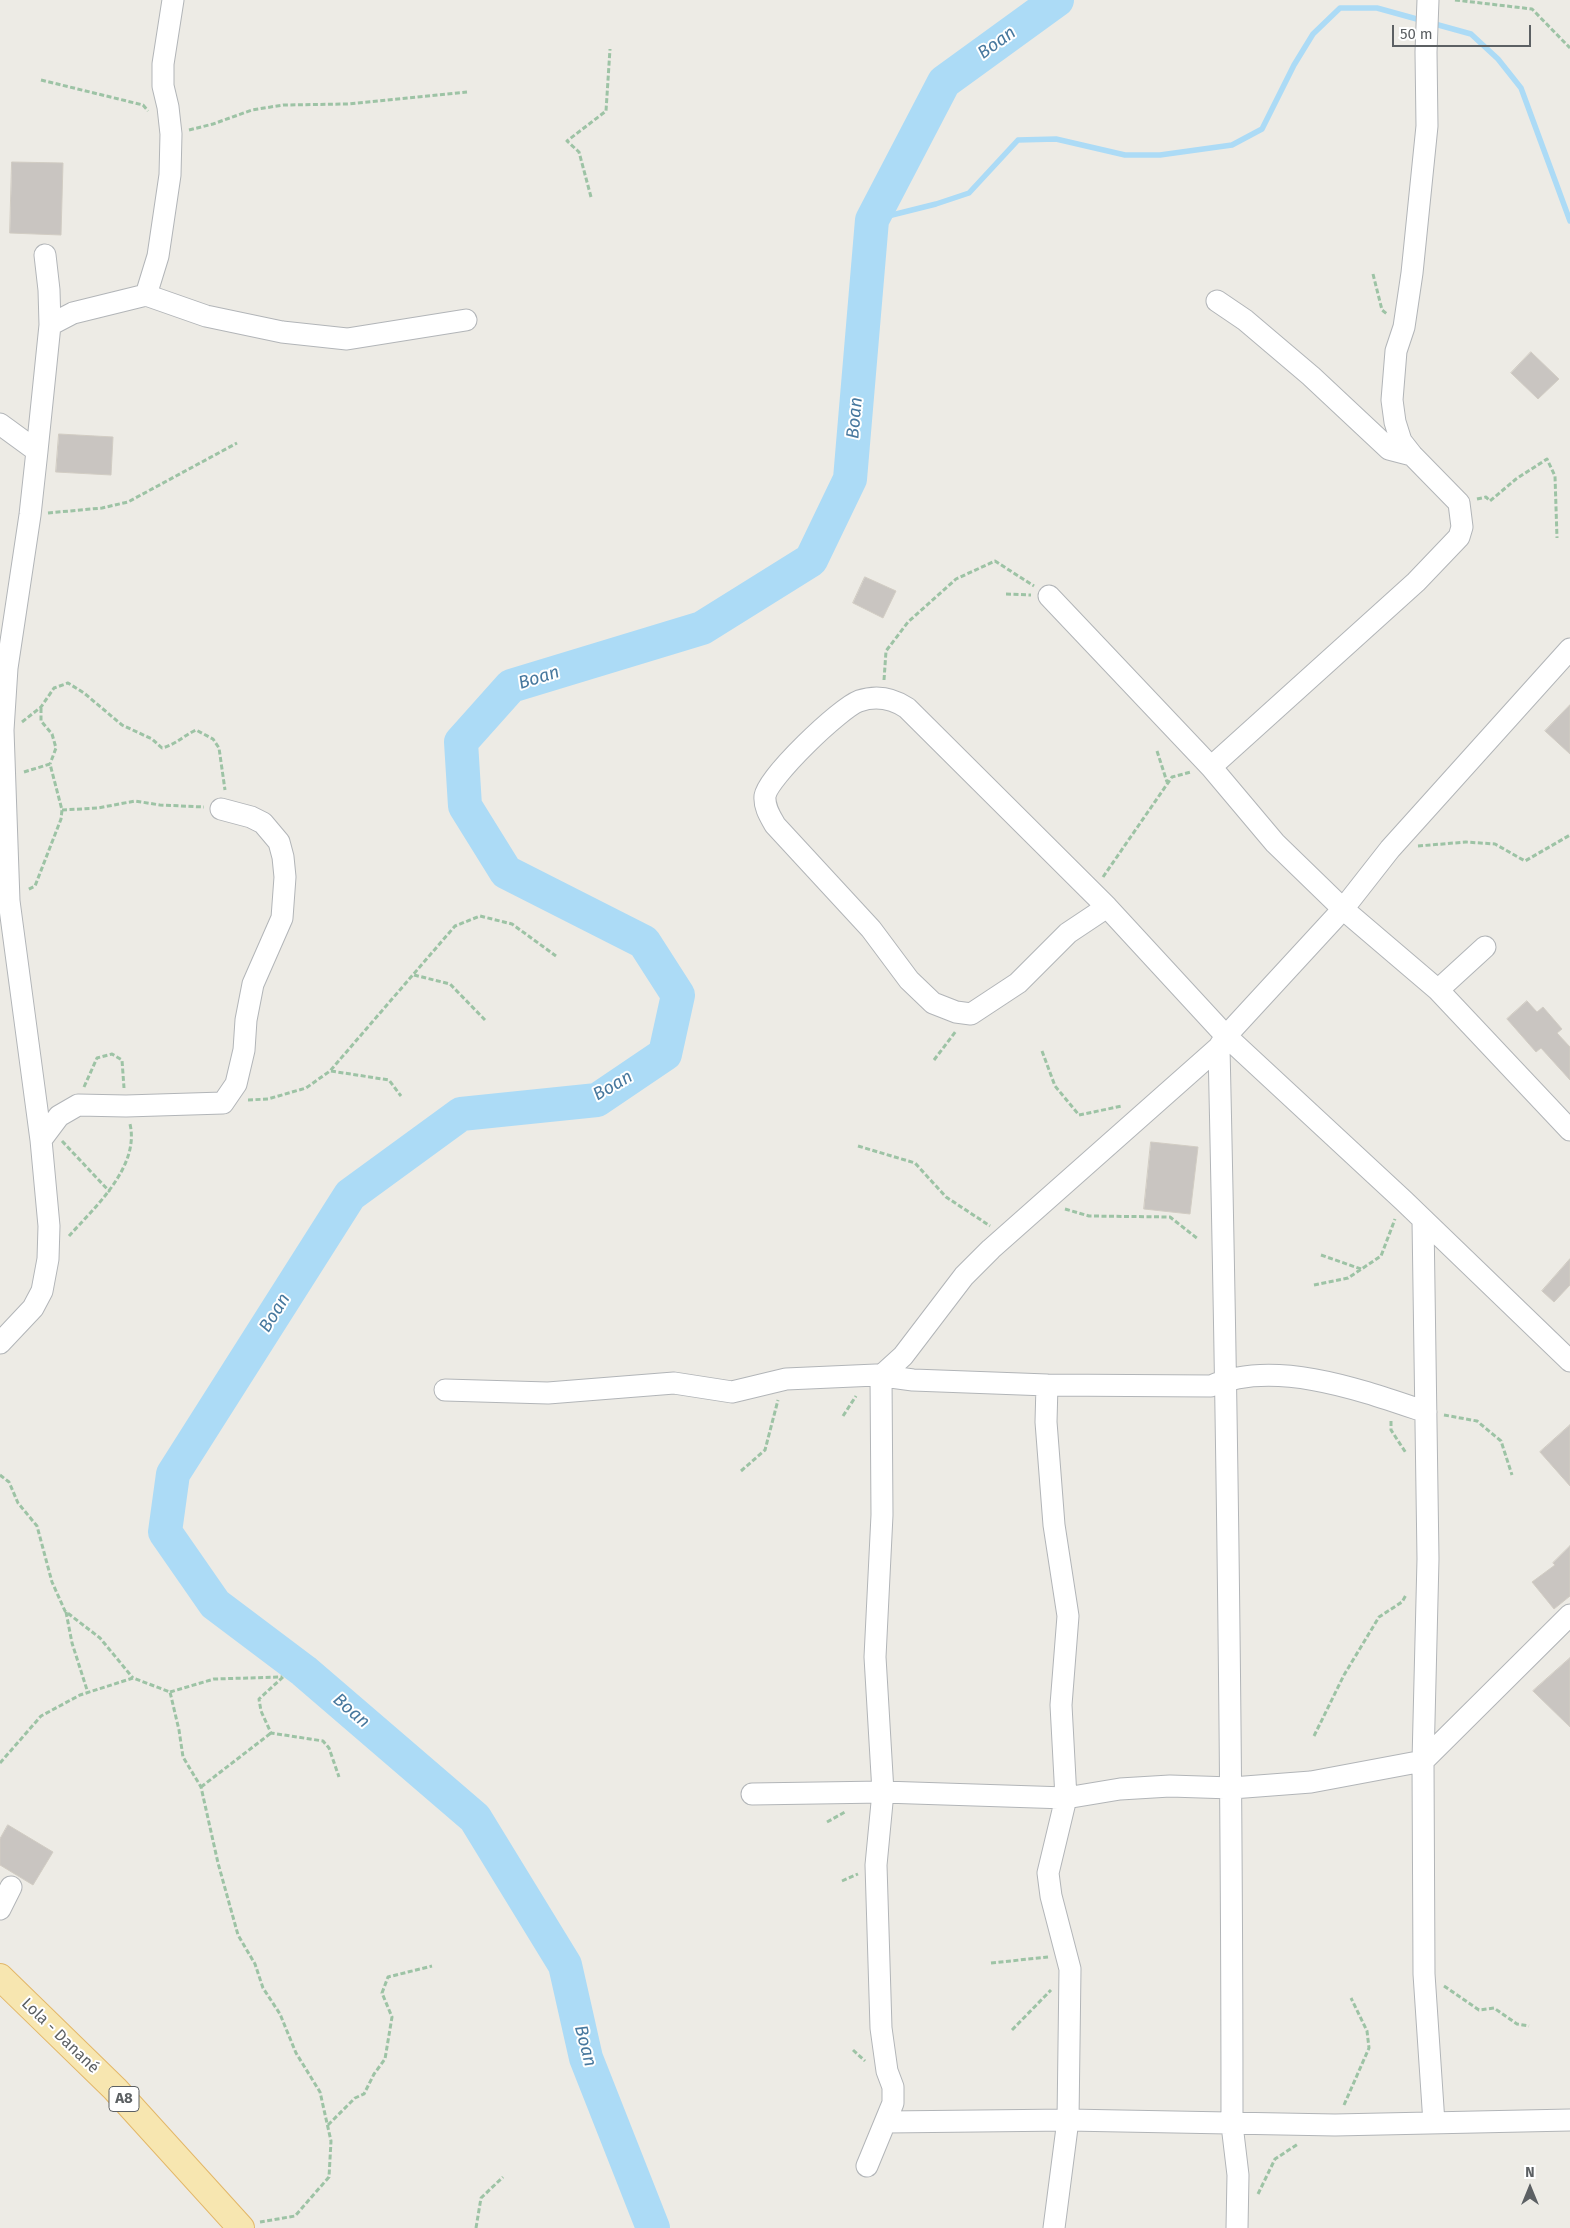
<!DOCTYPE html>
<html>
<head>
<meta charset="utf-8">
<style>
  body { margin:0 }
  #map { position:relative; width:1570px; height:2228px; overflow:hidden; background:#edebe5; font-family:"Fira Sans",sans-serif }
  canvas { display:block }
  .north { position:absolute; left:1505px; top:2163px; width:50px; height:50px; -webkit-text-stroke:4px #fff; paint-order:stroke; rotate:0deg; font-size:14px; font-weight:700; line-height:20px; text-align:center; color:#5c6063 }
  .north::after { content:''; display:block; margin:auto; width:18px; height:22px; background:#5c6063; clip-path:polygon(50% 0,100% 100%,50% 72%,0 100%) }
  .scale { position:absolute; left:1392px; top:25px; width:139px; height:22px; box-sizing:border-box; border:2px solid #5c6063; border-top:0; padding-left:6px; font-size:15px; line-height:18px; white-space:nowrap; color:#5c6063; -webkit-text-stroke:4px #fff; paint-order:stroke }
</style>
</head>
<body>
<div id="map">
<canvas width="1570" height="2228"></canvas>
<div class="north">N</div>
<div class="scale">50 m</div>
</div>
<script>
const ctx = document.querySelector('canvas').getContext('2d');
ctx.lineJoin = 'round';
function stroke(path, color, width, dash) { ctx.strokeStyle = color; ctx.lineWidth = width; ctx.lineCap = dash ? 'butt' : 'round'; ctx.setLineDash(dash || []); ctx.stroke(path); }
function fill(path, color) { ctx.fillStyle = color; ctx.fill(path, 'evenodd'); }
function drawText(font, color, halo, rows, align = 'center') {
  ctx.font = font + ' "Fira Sans",sans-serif'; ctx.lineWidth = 4; ctx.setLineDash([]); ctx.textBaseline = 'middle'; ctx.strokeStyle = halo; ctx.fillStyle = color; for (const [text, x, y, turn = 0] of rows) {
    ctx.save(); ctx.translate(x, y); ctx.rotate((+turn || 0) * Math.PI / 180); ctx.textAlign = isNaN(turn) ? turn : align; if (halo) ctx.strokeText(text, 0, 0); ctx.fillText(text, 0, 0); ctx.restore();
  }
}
stroke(new Path2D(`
  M872,220l64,-16 33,-11 49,-53 38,-1 69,16h35l72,-10 30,-16 32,-64 19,-31 27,-26h37l94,26 27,25 23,29 49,133`), '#acdbf6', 5.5);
stroke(new Path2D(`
  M653,2228l-67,-170 -21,-93 -90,-147 -171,-147 -89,-67 -50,-72 8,-58 177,-279 111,-81 136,-14 68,-46 13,-59 -34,-53 -138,-70 -41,-66 -4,-64 50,-56 191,-58 109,-68 39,-81 22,-259 72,-138 113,-82`), '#acdbf6', 34);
const building = new Path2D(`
  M12,162l51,1 -2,72 -51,-2z
  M1531,352l28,27 -21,20 -27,-26z
  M59,434l54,3 -2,38 -55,-3z
  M865,577l31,14 -13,27 -30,-15z
  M1570,705v49l-25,-23z
  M1527,1001l10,11 6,-5 19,22 -5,4 13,14v33l-29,-32 -5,4 -29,-33z
  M1151,1142l47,5 -8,67 -46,-5z
  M1570,1259v26l-16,17 -12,-11z
  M1570,1425v61l-30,-34z
  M1570,1546v50l-16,13 -22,-27 23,-17 -2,-2z
  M1570,1658v69l-37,-36z
  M8,1825l45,27 -20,33 -33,-20v-26z`);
fill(building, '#c9c5c1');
stroke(building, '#d1ccc3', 1);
const minor = new Path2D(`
  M146,295l12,-39 12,-81 1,-41 -3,-27 -5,-21v-22l10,-64
  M1217,301l28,19 66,56 78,73 23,6
  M50,325l23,-12 73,-18 60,21 76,16 65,7 119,-19
  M0,424l37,27 -7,64 -23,153 -4,62 6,171 32,239 8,86 -1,33 -6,32 -9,17 -33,35
  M37,451l13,-126 -1,-35 -4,-35
  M1049,596l162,171 64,76 68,66 95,81 132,140
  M1211,767l205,-185 43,-45 3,-10 -3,-24 -47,-48 -11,-14 -6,-19 -3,-22 4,-49 8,-24 8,-54 15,-147 -1,-74 2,-52
  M1107,907l-39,26 -50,50 -47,31 -15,-2 -23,-9 -24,-23 -38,-51 -96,-104c-5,-9 -11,-18 -10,-29 3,-19 75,-88 94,-95 18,-6 33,-3 48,7l200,199 119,129 178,165 166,160
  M1438,990l47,-43
  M1219,1047c8,359 13,718 13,1078l6,50 -1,53
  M41,1140l18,-24 19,-11 48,1 97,-3 13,-19 8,-34 2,-30 7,-36 29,-66 3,-41 -2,-20 -4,-15 -16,-19 -12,-6 -30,-8
  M1423,1220l5,339 -5,202 1,213 10,149
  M445,1390l103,3 126,-10 58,9 54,-13 90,-4 37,5 134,5
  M752,1794l131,-2 183,6 54,-9 50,-3 62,2 79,-6 112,-21 147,-146
  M0,1909l11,-22
  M887,2122l181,-2 267,5 235,-5
  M867,2166l26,-63v-16l-6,-16 -6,-43 -5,-163 7,-73 -8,-135 7,-142 -1,-139 22,-20 61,-80 27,-27 228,-202 7,-11 117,-127 47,-60 180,-200
  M1054,2228l14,-108 2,-151 -19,-73 -3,-23 18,-75 -5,-93 7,-89 -14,-91 -8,-103 1,-37 164,1c64,-28 153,5 215,26`);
const major = new Path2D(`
  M0,1977l115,112 126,139`);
stroke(minor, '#b2b5b8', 23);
stroke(major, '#e3b768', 28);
stroke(new Path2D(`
  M1455,0l77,9 38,39
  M41,80l102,25 5,6
  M189,130l24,-6 39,-14 31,-5 65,-1 119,-12
  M591,197l-12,-45 -12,-11 39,-30 4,-62
  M1373,274l9,36 5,4
  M1477,499l9,-2 4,4 26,-22 31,-20 8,17 2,62
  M48,513l54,-5 26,-6 109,-59
  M1006,594l25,1
  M884,680l2,-29 22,-29 48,-43 39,-18 39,25
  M41,708v13l11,13 4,14 -6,16
  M22,722l19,-15 13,-19 14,-5 16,10 38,32 30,14 10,9c13,-3 21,-12 34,-18l17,9 6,9 6,42
  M1157,751l10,31
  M24,772l26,-8 12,46 -1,9 -26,67 -8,4
  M62,810l36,-2 37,-7 25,4 44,2
  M1418,846l48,-4 29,2 30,17 45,-26
  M1103,877l69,-100 19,-5
  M414,975l36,9 35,36
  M1042,1051l13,35 24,29 43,-9
  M934,1060l22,-29
  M331,1071l58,9 12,16
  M84,1087l13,-29 15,-4 10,6 2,28
  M248,1100l20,-1 38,-11 24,-17 125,-145 25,-10 32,8 44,32
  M62,1141l48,51
  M858,1146l57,17 31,34 44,29
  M1065,1209l24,7 81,1 28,22
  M69,1236c25,-28 71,-69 61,-112
  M1321,1255l40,14
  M1314,1285l34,-7 33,-22 14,-37
  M1444,1415l33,6 24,20 11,34
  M843,1416l13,-20
  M1391,1421v9l15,23
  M741,1471l24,-21 13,-50
  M0,1475l9,7 9,21 19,23 15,56 13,29 35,27 33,40
  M66,1612l6,31 16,50
  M283,1677l-24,22 2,12 10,22 52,8 6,7 10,29
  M170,1692l44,-13 68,-2
  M1314,1736l30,-61 35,-58 23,-15 4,-7
  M0,1763l41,-47 39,-21 53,-17 37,14 9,38 4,27 18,30 17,76 20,72 17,29 8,24 17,26 16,39 24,39 11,49 -2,36 -34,39 -35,6
  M201,1787l70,-54
  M827,1822l18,-10
  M842,1881l16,-7
  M991,1963l57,-6
  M1444,1986l35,24 15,-2 23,16 12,2
  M1012,2030l39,-40
  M853,2050l12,11
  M1344,2105l25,-57 -2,-17 -16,-33
  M328,2125l27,-27 9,-4 10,-20 11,-15 7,-42 -10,-24 6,-16 44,-11
  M1258,2194l17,-35 23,-15
  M476,2228l5,-30 22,-21`), '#9dc3a5', 3, [5, 2.5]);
stroke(minor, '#fff', 21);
stroke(major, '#f7e6b0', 26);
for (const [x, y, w] of [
  [124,2099,30]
]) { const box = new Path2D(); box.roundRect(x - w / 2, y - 12.5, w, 25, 4); ctx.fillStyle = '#fff'; ctx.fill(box); stroke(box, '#5c6063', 1); }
drawText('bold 15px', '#5c6063', null, [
  ["A8",124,2099]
]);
drawText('16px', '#5c6063', '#fff', [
  ["Lola - Danané",60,2036,44]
]);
drawText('italic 18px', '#47789e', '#fff', [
  ["Boan",997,43,-36],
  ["Boan",855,418,-85],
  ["Boan",539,678,-17],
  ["Boan",613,1086,-30],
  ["Boan",275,1313,-58],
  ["Boan",351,1711,41],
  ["Boan",585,2046,75]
]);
</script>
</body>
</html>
